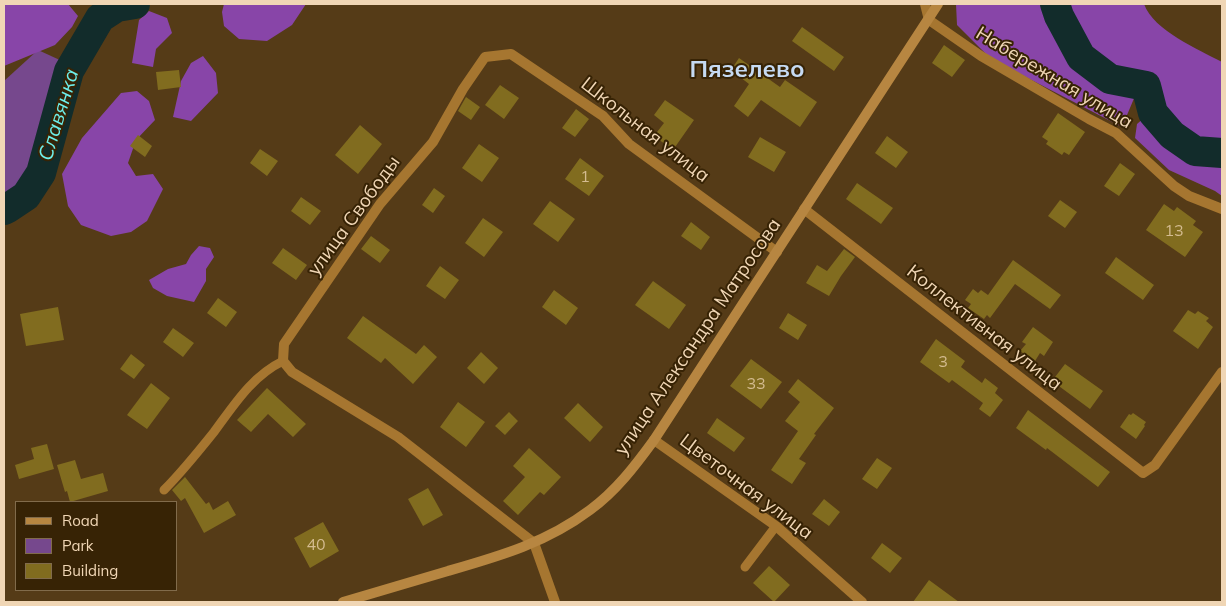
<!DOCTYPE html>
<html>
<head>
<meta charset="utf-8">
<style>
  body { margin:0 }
  #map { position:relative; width:1226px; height:606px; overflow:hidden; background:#553b17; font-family:Mulish,sans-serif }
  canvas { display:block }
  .frame { position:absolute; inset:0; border:5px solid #f0d6b5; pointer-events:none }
  .legend { position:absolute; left:15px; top:501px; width:162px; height:90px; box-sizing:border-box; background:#372305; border:1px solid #816b4b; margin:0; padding:6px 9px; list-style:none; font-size:15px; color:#f0d6b5 }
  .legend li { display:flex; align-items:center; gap:10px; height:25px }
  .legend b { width:25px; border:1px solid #816b4b }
</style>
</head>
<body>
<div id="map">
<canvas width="1226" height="606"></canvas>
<div class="frame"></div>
<ul class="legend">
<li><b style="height:6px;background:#b78641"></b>Road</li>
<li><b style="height:14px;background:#76488d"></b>Park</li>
<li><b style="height:14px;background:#816c1f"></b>Building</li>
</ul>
</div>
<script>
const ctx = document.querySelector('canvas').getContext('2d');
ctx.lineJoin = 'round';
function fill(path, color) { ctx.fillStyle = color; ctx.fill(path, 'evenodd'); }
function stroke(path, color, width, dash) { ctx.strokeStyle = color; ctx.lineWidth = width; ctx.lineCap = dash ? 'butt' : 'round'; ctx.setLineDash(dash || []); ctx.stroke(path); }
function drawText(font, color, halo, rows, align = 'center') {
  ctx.font = font + ' Mulish,sans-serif'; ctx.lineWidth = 4; ctx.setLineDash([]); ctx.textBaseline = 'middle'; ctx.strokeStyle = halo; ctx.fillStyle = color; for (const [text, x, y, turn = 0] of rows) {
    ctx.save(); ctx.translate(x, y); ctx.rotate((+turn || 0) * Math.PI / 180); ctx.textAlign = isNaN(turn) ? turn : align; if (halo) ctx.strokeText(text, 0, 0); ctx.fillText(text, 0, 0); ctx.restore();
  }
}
fill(new Path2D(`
  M38,50l24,11 -35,126 -23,16v-122z`), '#76488d');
fill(new Path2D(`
  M4,4h64l10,12 -6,11 -17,18 -51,21z
  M224,4h82l-14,21 -25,16 -28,-2 -15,-13 -2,-14z
  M956,4h188c10,27 54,45 78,58v134l-7,-5 -46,-21 -34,-32 2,-14 8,-7 13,-2 2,-9 -15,-22 -39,-16 -7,3 -1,11 10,7 20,1 7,6 -13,31 -131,-68 -34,-34z
  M149,11l18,7 5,15 -16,16 -3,18 -21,-4 7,-43z
  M203,56l13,17 2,20 -27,28 -18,-4 8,-36 10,-18z
  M137,91l12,10 6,19 -19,20 -8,23 8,13 17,-2 10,15 -16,32 -16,11 -20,4 -30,-11 -13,-19 -6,-32 20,-36 39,-45z
  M199,246l11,2 4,9 -8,12v12l-12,21 -27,-6 -14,-8 -4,-8 19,-11 18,-5 5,-9z`), '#8845a8');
stroke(new Path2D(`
  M1055,4l4,12 22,41 29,22 36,7 7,27 19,22 23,16 27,2
  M4,210l4,-2 18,-12 15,-23 28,-102 31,-53 17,-11 18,-3`), '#122c2b', 30);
fill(new Path2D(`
  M802,27l42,30 -10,14 -42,-30z
  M944,45l21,15 -13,17 -20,-14z
  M739,58l41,29 5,-7 32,22 -17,25 -39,-27 -13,17 -14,-11 15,-22 -18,-14z
  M179,70l2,17 -23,3 -2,-18z
  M500,85l19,13 -15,21 -19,-14z
  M466,97l14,10 -9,13 -13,-9z
  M665,100l29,20 -21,30 -19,-14 10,-13 -10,-8z
  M576,109l13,10 -14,18 -13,-9z
  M1058,113l27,19 -16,23 -5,-3 -2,3 -16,-11 2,-3 -6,-4z
  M360,125l22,19 -24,30 -23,-19z
  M138,135l14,11 -7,11 -15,-11z
  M887,136l21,16 -12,16 -21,-15z
  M760,137l26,15 -12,20 -26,-15z
  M479,144l20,14 -17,24 -20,-14z
  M260,149l18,12 -11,15 -17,-13z
  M580,158l24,18 -15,20 -24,-17z
  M1120,163l15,11 -16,22 -15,-10z
  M857,183l36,25 -12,16 -35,-25z
  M434,188l11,8 -12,17 -11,-8z
  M301,197l20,14 -11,14 -19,-14z
  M1060,200l17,12 -12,16 -17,-12z
  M550,201l25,18 -17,23 -25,-18z
  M1164,204l10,7 3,-4 19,14 -3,4 10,7 -18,25 -39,-27z
  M483,218l20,14 -19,25 -19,-14z
  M691,222l19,15 -9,13 -20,-14z
  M371,236l19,14 -10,13 -19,-14z
  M283,248l24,17 -11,15 -24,-17z
  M844,249l11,8 -14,19 -12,20 -23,-13 11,-18 10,6z
  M1116,257l38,28 -11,15 -38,-27z
  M1013,260l48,35 -11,14 -35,-25 -25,34 -3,-3 -3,4 -16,-11 3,-4 -6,-4 8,-11 5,4 3,-3 7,5z
  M440,266l19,14 -14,19 -19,-13z
  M653,281l33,24 -17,24 -34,-24z
  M554,290l24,18 -12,17 -24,-18z
  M218,298l19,14 -11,15 -19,-14z
  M58,307l6,33 -38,6 -6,-32z
  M1188,310l7,4 3,-3 11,7 -3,3 7,6 -15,22 -25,-18z
  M788,313l19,12 -9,15 -19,-12z
  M363,316l53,38 8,-9 13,12 -24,27 -28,-26 -4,5 -34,-25z
  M1033,327l20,15 -9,14 -4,-3 -5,8 -15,-10 6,-7 -4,-2z
  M173,328l21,15 -11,14 -20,-15z
  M936,339l29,22 -4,6 21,16 3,-5 13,10 -3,5 8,7 -13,17 -11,-8 4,-6 -31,-23 -3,3 -29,-21z
  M481,352l17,16 -14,16 -17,-16z
  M131,354l14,11 -11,14 -14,-10z
  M751,359l31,23 -21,27 -31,-23z
  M1065,364l38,27 -13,18 -38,-28z
  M798,379l36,29 -20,26 2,1 -17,24 7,4 -14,21 -21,-14 27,-39 -13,-10 15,-19 -12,-10z
  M151,383l19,15 -23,31 -20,-14z
  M267,388l39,36 -13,13 -25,-23 -17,18 -14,-12z
  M458,402l27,20 -19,25 -26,-20z
  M578,403l25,24 -13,15 -26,-24z
  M1028,410l82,62 -12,15 -51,-39 -1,2 -30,-22z
  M509,412l9,9 -13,14 -10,-9z
  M1133,413l13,9 -2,3 1,1 -9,13 -16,-12 9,-13 2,1z
  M717,418l28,20 -11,14 -27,-19z
  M47,444l7,25 -35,10 -4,-14 19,-6 -3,-11z
  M529,448l32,29 -17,18 -4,-3 -22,23 -15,-14 22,-24 -12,-11z
  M877,458l15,10 -15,21 -15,-10z
  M75,460l6,19 22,-6 5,18 -38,11 -3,-11 -2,1 -8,-27z
  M185,477l21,27 3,-2 4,8 15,-9 8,14 -32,18 -19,-35 -4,3 -9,-11z
  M428,488l15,27 -20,11 -15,-27z
  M824,499l16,13 -11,14 -17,-12z
  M323,522l16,29 -29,17 -16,-30z
  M882,543l20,15 -12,15 -19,-15z
  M769,566l21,19 -16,17 -21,-19z
  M929,580l30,22h-46z`), '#816c1f');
stroke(new Path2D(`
  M164,490c18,-18 34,-38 50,-58 20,-27 38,-56 69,-71
  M745,567l31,-41`), '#a67630', 9);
stroke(new Path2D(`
  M925,4l4,16 52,36 108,63 27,14 58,53 15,10 33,13
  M804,209l339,264 12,-8 67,-93
  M654,440l122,86 86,76
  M555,602l-21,-59 -136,-106 -106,-65 -9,-11 1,-17 96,-140 53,-62 30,-53 22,-32 26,-3 92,62 26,28 148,108`), '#a67630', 10);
stroke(new Path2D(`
  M343,602c35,-10 70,-21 105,-31 52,-15 98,-28 142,-61 26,-19 45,-44 64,-70l284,-436`), '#b78641', 10);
drawText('16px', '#d4bc90', null, [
  ["1",585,177],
  ["13",1174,231],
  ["3",943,362],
  ["33",756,384],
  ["40",316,545]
]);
drawText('19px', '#f0d6b5', '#372305', [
  ["Набережная улица",1054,78,31],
  ["Школьная улица",645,130,38],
  ["улица Свободы",354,216,-54],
  ["Коллективная улица",984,328,38],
  ["улица Александра Матросова",698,337,-56],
  ["Цветочная улица",746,487,37]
]);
drawText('italic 20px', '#6defec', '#372305', [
  ["Славянка",59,115,-73]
]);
drawText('bold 24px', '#c6daf2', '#372305', [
  ["Пязелево",747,70]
]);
</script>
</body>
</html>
